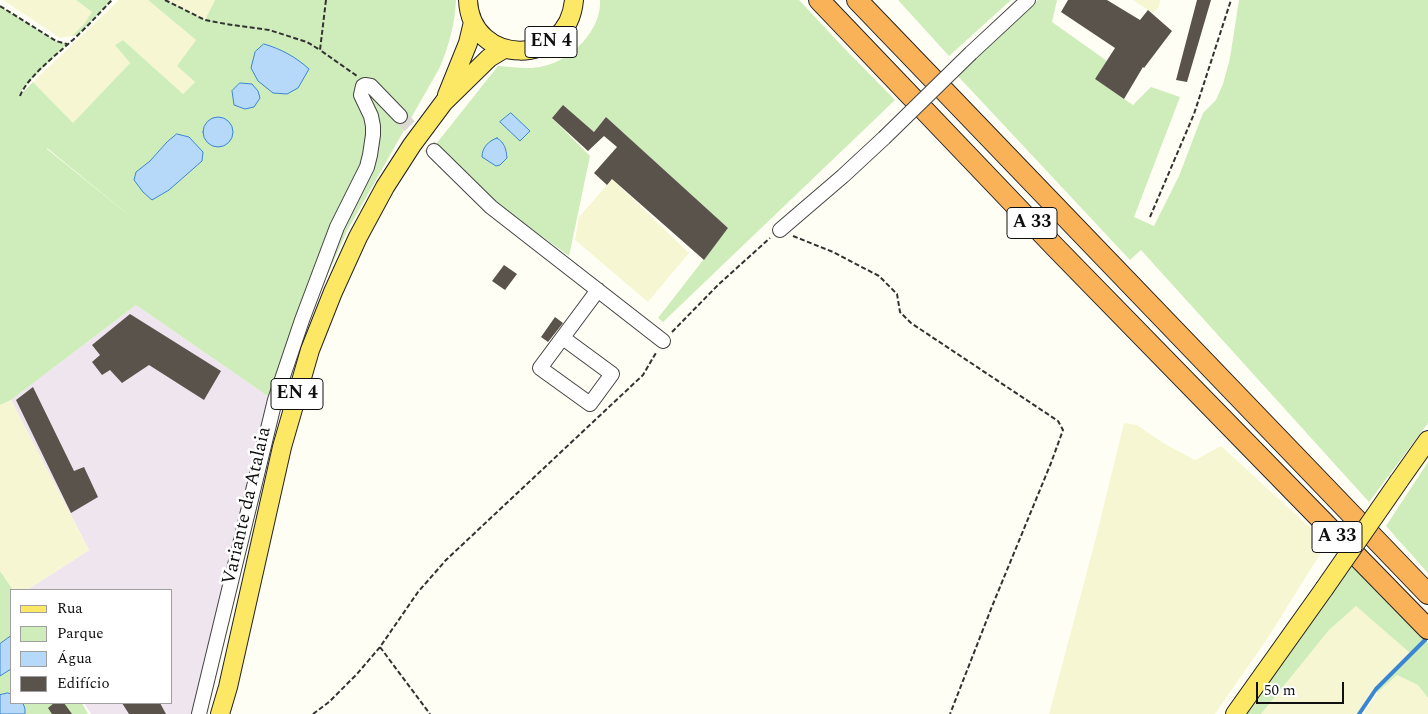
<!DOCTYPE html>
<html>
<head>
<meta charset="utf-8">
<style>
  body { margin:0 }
  #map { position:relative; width:1428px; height:714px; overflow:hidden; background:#fffef4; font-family:Spectral,serif }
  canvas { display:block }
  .legend { position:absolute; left:10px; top:589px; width:162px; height:115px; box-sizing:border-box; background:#fff; border:1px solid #9f9f9f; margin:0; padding:6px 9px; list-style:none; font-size:15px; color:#101010 }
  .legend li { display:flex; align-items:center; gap:10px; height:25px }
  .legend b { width:25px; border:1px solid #9f9f9f }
  .scale { position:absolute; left:1256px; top:682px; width:88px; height:22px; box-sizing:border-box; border:2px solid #101010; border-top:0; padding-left:6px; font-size:15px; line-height:18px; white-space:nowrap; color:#101010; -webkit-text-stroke:4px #fff; paint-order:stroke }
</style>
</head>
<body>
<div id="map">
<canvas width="1428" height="714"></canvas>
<ul class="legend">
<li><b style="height:6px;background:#fde866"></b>Rua</li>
<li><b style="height:14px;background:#cfecbb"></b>Parque</li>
<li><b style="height:14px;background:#b6d9f9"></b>Água</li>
<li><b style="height:14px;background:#5a534c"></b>Edifício</li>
</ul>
<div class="scale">50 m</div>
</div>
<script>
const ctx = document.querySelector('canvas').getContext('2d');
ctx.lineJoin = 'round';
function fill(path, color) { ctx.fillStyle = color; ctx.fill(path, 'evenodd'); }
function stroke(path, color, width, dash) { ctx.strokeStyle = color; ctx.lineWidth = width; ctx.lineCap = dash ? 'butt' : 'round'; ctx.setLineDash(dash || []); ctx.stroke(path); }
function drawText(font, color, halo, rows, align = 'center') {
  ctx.font = font + ' Spectral,serif'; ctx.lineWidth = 5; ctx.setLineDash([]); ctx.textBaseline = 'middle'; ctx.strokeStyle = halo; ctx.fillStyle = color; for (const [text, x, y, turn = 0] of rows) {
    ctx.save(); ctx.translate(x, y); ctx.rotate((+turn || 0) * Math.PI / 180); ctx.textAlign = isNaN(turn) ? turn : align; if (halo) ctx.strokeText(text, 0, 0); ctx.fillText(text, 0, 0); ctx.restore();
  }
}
fill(new Path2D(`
  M136,305l136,94 -75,315h-106l-7,-11h87v-113h-144l62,-40 -78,-150z`), '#efe5ef');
fill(new Path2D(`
  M3,0h73l16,12 -8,12 -12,12 -12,2z
  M119,0h29l48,40 -19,26 18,16 -12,12 -60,-54 -8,5 15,18 -57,60 -40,-41z
  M165,0h50l-10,20z
  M1133,0h27l-1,7 -6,6z
  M612,179l77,74 -41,49 -73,-62 4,-23z
  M11,400l78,150 -62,40h-14l-13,-19v-166z
  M1124,423l13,2 26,18 32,17 26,-14 106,97 -58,93 -54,78h-166l46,-173z
  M1356,605l55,49 -35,35 -17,25h-98l68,-84z
  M1397,675l21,10 10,13v16h-65l14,-21z`), '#f6f7d2');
fill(new Path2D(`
  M76,0h36l-34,35 -6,1 12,-12 8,-12z
  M148,0h17l40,20 10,-20h241c-1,24 -7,45 -16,67l-92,162 -45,100 -21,74 -10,-4 -136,-94 -125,95 -11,5v-399l56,35 11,3 -44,44 -2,6 12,-12 40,41 57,-60 -15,-18 8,-5 60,54 12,-12 -18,-16 19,-26zM47,149v-1l94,77z
  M600,0h199l45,48 51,52 -232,222 -5,-4 70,-90 -122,-111 -12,15 -31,-26 -11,12 38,38 -21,100 -66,-48 -67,-64 62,-78c15,1 31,4 46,0 28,-6 58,-37 56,-66z
  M898,0h113l-62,56z
  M1038,0h19l-5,22 55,39 -12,18 38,26 18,-18 29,10 -46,120 20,9 25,-50 24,-63 13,-13 7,-16 7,-26 9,-58h189v423l-59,79 -228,-252 -11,10 -175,-187z
  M1428,462v111l-42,-47z
  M1349,563l79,80v55l-10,-13 -21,-10 -20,18 -1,-4 34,-36 -54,-47 -27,24 -68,84h-15z
  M0,571l13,19h-2v113h71l6,11h-88z`), '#cfecbb');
const water = new Path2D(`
  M264,44c17,5 32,13 45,25l-11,19 -11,6 -14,-1 -15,-12 -7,-13 4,-16z
  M240,83l12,1 6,7 2,7 -6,9 -9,2 -11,-4 -2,-14z
  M511,113l19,18 -10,10 -20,-19z
  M203 132a15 15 0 1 1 30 0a15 15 0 1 1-30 0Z
  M177,134l12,3 14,15 -1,9 -33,29 -17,10 -9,-8 -9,-12 2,-8 14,-11 17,-19z
  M497,138c8,5 9,11 10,20l-7,7 -4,1 -14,-9c0,-9 6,-16 15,-19z
  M11,636v33l-11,7v-32z
  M8,693l3,1v9h12l2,6v5h-25v-19z`);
fill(water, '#b6d9f9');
stroke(water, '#3a86d3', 1);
stroke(new Path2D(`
  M1359,714l17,-25 49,-49`), '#3a86d3', 4);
fill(new Path2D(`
  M1068,0h39l33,20 8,-10 24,21 -28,37 -1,-1 -19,32 -29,-20 20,-31 -54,-36z
  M1197,0h14l-24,82 -11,-2z
  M563,105l31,27 12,-15 122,111 -24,32 -92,-81 -5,6 -13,-12 23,-26 -13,-11 -16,15 -36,-33z
  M504,265l13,9 -12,16 -13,-9z
  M130,314l91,57 -17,29 -55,-35 -27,18 -12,-13 -8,5 -10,-13 8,-7 -8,-10z
  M555,317l8,6 -15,19 -7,-5z
  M33,387l41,84 10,-4 14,30 -27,16 -55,-113z
  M54,703h10l8,11h-20l-4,-6z
  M122,703h38l6,11h-37z`), '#5a534c');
stroke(new Path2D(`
  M400,116l34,35`), '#dbdad2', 14, [14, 7]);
const minor = new Path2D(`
  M971,53l57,-53
  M434,151l57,56 172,134
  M780,230l63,-54 41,-38
  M563,338l49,36 -22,30 -50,-36 58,-78
  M199,714l76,-314 27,-80 35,-93 30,-60 3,-12 3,-20v-9l-2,-10 -10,-21 2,-9 2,-1 6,1 29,30`);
const major = new Path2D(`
  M468,0c3,67 100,68 106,0
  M447,95l21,-52 5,-21
  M1399,481l29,-41
  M220,714l8,-27 54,-240 28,-97 23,-58 25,-55 27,-50 27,-42 32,-43 45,-44 15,-9
  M1235,714l89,-125`);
const highway = new Path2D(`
  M819,0l236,247 373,382
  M857,0l571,594`);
stroke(minor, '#434343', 16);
stroke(major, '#212121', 20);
stroke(highway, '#212121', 22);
stroke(new Path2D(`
  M165,0l40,20 21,4 43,6 38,12 13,8
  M326,0l-6,50 37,26
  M0,6l56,35 11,3
  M20,96c8,-21 43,-46 59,-62 12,-11 22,-23 33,-34
  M1150,217l44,-103 37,-114
  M793,236l40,16 46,24 18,18 3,18 11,11 147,98 5,9 -12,33 -58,141 -43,110
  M672,332l47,-48 51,-46
  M380,647l50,67
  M313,714l16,-12 28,-28 23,-27 38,-55 28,-32 197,-185 14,-24`), '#323232', 2, [5, 2.5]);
stroke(minor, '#fff', 14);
stroke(major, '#fde866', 18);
stroke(highway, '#f9b258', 20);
const minorBridge = new Path2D(`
  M884,138l87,-85`);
const majorBridge = new Path2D(`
  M1324,589l75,-108`);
stroke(minorBridge, '#434343', 16, []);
stroke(majorBridge, '#212121', 20, []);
stroke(minorBridge, '#fff', 14);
stroke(majorBridge, '#fde866', 18);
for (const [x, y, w] of [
  [551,42,52],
  [1032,223,50],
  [297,394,52],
  [1337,537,50]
]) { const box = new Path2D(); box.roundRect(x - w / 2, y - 15.5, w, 31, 4); ctx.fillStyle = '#fff'; ctx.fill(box); stroke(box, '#101010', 1); }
drawText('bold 18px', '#101010', null, [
  ["EN 4",551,42],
  ["A 33",1032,223],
  ["EN 4",297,394],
  ["A 33",1337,537]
]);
drawText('19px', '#101010', '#fff', [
  ["Variante da Atalaia",248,506,-77]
]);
</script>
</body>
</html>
